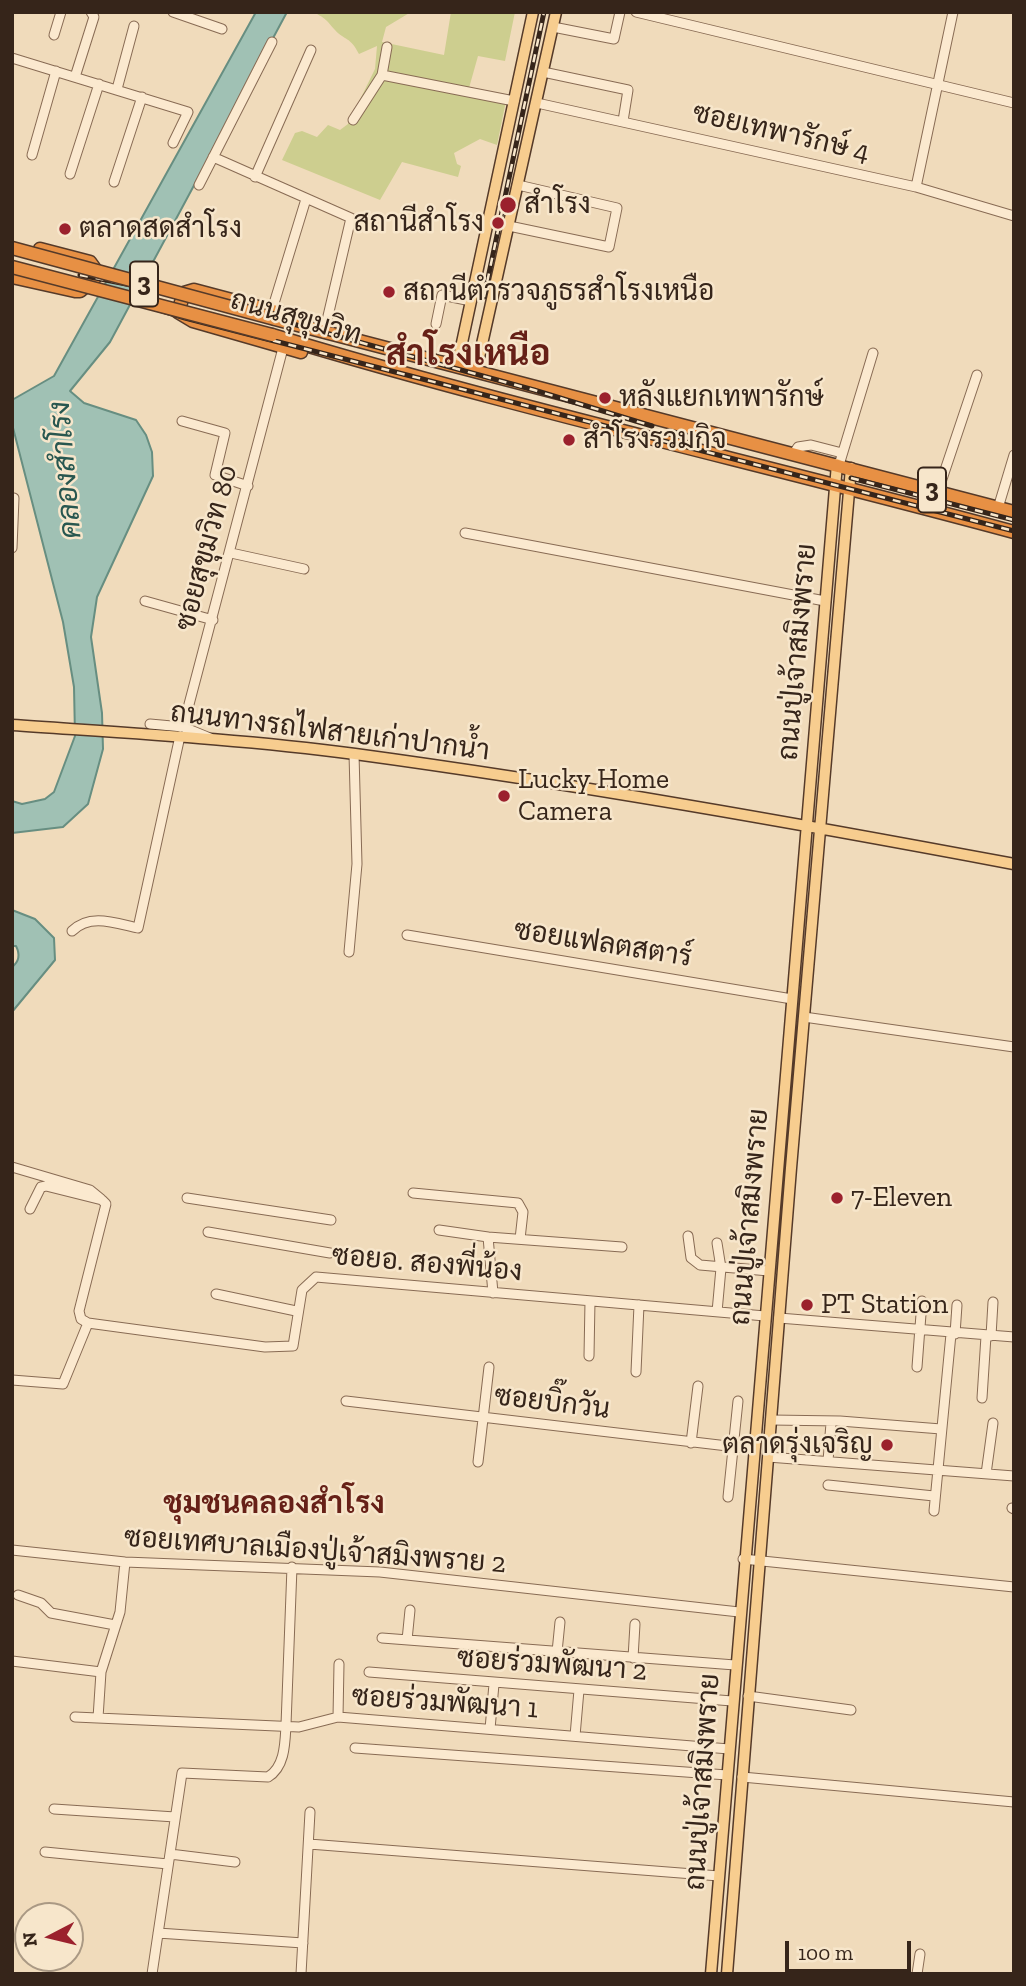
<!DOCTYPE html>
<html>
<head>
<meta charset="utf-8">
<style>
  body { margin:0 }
  #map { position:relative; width:1026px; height:1986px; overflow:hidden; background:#f0dbbb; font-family:"Zilla Slab",serif }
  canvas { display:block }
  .frame { position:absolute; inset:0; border:14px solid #36251a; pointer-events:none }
  .north { position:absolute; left:14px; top:1902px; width:70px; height:70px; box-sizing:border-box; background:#f7e6cb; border:2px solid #aa9984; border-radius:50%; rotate:263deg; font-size:19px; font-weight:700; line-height:28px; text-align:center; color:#36251a }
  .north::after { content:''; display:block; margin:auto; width:24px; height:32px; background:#9b212d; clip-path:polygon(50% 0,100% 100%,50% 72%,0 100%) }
  .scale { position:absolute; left:785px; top:1941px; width:126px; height:32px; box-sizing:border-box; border:4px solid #36251a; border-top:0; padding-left:9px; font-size:21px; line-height:24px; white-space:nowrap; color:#36251a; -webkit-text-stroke:5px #f7e6cb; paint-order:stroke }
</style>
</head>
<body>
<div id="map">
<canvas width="1026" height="1986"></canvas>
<div class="frame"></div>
<div class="north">N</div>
<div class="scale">100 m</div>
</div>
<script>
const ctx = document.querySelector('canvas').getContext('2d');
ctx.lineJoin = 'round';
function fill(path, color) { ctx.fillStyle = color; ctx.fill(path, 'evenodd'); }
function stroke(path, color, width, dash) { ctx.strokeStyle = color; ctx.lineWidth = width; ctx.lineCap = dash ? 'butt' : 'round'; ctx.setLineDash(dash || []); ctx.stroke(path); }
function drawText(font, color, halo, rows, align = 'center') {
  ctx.font = font + ' "Zilla Slab",Sarabun,serif'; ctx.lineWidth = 5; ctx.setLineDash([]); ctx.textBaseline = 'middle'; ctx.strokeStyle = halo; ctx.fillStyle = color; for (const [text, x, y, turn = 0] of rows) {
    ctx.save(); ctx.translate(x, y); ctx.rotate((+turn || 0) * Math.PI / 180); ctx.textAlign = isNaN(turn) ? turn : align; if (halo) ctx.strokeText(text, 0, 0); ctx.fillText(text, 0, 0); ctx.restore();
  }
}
fill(new Path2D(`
  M313,12h98l-25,15 -4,15 62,13 7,-43h64l-10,49 -27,-5 -9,32 38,8 -10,49 -17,-6 -26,14 3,11 4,2 -3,11 -56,-15 -22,38 -98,-40 13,-27 7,-2 15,6 11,-12 12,5 8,-6 27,-55 2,-23 -18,8c-9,-18 -14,-13 -24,-24 -9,-10 -8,-11 -22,-18z`), '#cdce8f');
const water = new Path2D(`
  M256,12h31l-177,330 -40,49 14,12 52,17 10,15 6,17 1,24 -56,121 -6,40 11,76 1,36 -15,55 -25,23 -51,6v-32l10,3 23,-5 9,-7 21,-56 -1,-49 -11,-65 -51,-198v-24l42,-24z
  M12,910l23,9 19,19 1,22 -43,52v-45c8,-6 8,-13 4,-21h-4z`);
fill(water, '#a0c1b4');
stroke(water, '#678e81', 2);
const minor = new Path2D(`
  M173,12l49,17
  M636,12l378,91
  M553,27l61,12 6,-27
  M54,35l7,-23
  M12,58l176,54 -15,31
  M543,72l85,18 -5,31
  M382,75l132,26
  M75,77l19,-60 -3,-5
  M117,89l17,-63
  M537,103l379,84 98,29
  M353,120l29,-45 5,-28
  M32,155l24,-84
  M213,157l138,61 -27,115
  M70,174l29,-90
  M255,177l56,-127
  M114,182l28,-85
  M199,185l73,-143
  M916,187l37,-175
  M509,226l100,21 8,-39 -99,-23
  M272,310l34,-111
  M436,324l6,-29 29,6
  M182,421l43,12 -10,42 33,11
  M794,453l4,-6 13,-2 31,8
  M839,465l34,-112
  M938,491l39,-116
  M998,508l16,-53
  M465,533l360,68
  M12,548l2,-50
  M231,553l73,16
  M145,601l68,19
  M150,724l33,3 100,-379
  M183,727l27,11
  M72,931c18,-18 43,-8 66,-3l42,-192
  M407,935l385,64
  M349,952l8,-88 -3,-110
  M804,1017l210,30
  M12,1167l78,23 11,9
  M413,1193l105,10 5,9 -3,27
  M187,1198l144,22
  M30,1209l11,-22 5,-1 56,14 4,4 -27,107 2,8 7,4
  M439,1230l49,7 5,56
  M208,1232l122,21
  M688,1236l3,22 9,7 69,6
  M488,1237l134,10
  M717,1243l4,25 -4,44
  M216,1294l80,17
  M779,1318l235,19
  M955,1334l2,-29
  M991,1336l2,-34
  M589,1356l1,-55
  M917,1367l5,-66
  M636,1372l3,-67
  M12,1380l51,4 25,-61 177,24 28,-1 9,-56 14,-13 449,39
  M982,1398l4,-62
  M346,1401l407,48
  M771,1420l69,1 101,8
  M691,1443l7,-57
  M768,1457l246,19
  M828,1461l3,-38
  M478,1462l11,-95
  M986,1474l7,-51
  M828,1485l106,11
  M728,1497l10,-96
  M1012,1508l2,1
  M934,1511l17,-177
  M12,1550l113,12 255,10 359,40
  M743,1559l271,28
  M18,1595l23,8 10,10 64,12
  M382,1638l353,27
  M407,1640l3,-30
  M557,1652l3,-30
  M633,1658l2,-34
  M12,1661l89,11
  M369,1672l363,29
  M748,1696l103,14
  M75,1717l224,10 39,-10 391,32
  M338,1717l1,-53
  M98,1718l3,-46 19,-60 5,-50
  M490,1729l4,-45
  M575,1736l4,-46
  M355,1748l372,27
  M742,1777l272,25
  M54,1809l121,8
  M309,1844l410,32
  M45,1852l123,12
  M170,1854l65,8
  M158,1933l145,10
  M152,1974l30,-201 86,4c17,-10 17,-34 18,-52l6,-158
  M301,1974l9,-162
  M917,1974l3,-20`);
const major = new Path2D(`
  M457,366l76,-354
  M476,371l80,-359
  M12,725c115,8 229,14 343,29 221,30 440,69 659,110
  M711,1974l126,-1510
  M727,1974l64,-806 60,-700`);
const highway = new Path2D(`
  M12,277l63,14h5l14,-12 1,-10 -5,-7 -50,-13
  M292,316l-98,-26 -10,3 -6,19 15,9 108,31
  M275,319l739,193
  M272,335c245,74 495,130 742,197`);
stroke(minor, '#886b54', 11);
stroke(major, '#553a29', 13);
stroke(highway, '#553a29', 15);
stroke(minor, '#fbe9cf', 9);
stroke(major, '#f7cd8f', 10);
stroke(highway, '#e79044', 12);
const rail = new Path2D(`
  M12,264l173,54 829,213
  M80,275l118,23 336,92 118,36
  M484,297l60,-285
  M851,478l163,42`);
stroke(rail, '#36251a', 5);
stroke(rail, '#f7e6cb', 2.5, [8]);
const highwayBridge = new Path2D(`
  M12,248l263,71
  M12,267l260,68`);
stroke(highwayBridge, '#553a29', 15, []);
stroke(highwayBridge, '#e79044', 12);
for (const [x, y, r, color] of [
  [508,205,9,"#9b212d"],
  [498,223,7,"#9b212d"],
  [65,229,7,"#9b212d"],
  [389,292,7,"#9b212d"],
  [605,398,7,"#9b212d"],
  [569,440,7,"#9b212d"],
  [504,796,7,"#9b212d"],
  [837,1198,7,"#9b212d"],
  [807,1305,7,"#9b212d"],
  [887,1445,7,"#9b212d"]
]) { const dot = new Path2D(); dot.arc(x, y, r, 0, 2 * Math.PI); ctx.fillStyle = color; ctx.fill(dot); stroke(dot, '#f7e6cb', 2.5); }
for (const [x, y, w] of [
  [144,284,28],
  [932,490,28]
]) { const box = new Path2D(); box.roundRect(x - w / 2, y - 22.5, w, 45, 5); ctx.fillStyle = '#f7e6cb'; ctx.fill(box); stroke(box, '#36251a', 2); }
drawText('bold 26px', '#36251a', null, [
  ["3",144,284],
  ["3",932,490]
]);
drawText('28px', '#36251a', '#f7e6cb', [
  ["ซอยเทพารักษ์ 4",781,133,13],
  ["ถนนสุขุมวิท",296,318,16],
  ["ซอยสุขุมวิท 80",207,548,-75],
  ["ถนนปู่เจ้าสมิงพราย",798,652,-85],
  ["ถนนทางรถไฟสายเก่าปากน้ำ",330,732,7],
  ["ซอยแฟลตสตาร์",603,944,9],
  ["ถนนปู่เจ้าสมิงพราย",750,1217,-85],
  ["ซอยอ. สองพี่น้อง",427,1264,5],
  ["ซอยบิ๊กวัน",552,1403,7],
  ["ซอยเทศบาลเมืองปู่เจ้าสมิงพราย 2",315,1551,4],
  ["ซอยร่วมพัฒนา 2",552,1665,4],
  ["ซอยร่วมพัฒนา 1",445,1703,4],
  ["ถนนปู่เจ้าสมิงพราย",703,1782,-86]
]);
drawText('28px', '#36251a', '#f7e6cb', [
  ["สำโรง",524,205],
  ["สถานีสำโรง",484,223,"right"],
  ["ตลาดสดสำโรง",79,229],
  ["สถานีตำรวจภูธรสำโรงเหนือ",403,292],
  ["หลังแยกเทพารักษ์",619,398],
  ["สำโรงรวมกิจ",583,440],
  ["Lucky Home",518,780],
  ["Camera",518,812],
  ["7-Eleven",851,1198],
  ["PT Station",821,1305],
  ["ตลาดรุ่งเจริญ",873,1445,"right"]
], 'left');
drawText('italic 30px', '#285750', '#f7e6cb', [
  ["คลองสำโรง",66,470,-95]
]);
drawText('bold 30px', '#662017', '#f7e6cb', [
  ["ชุมชนคลองสำโรง",274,1504]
]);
drawText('bold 35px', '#662017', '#f7e6cb', [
  ["สำโรงเหนือ",468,355]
]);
</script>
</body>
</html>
